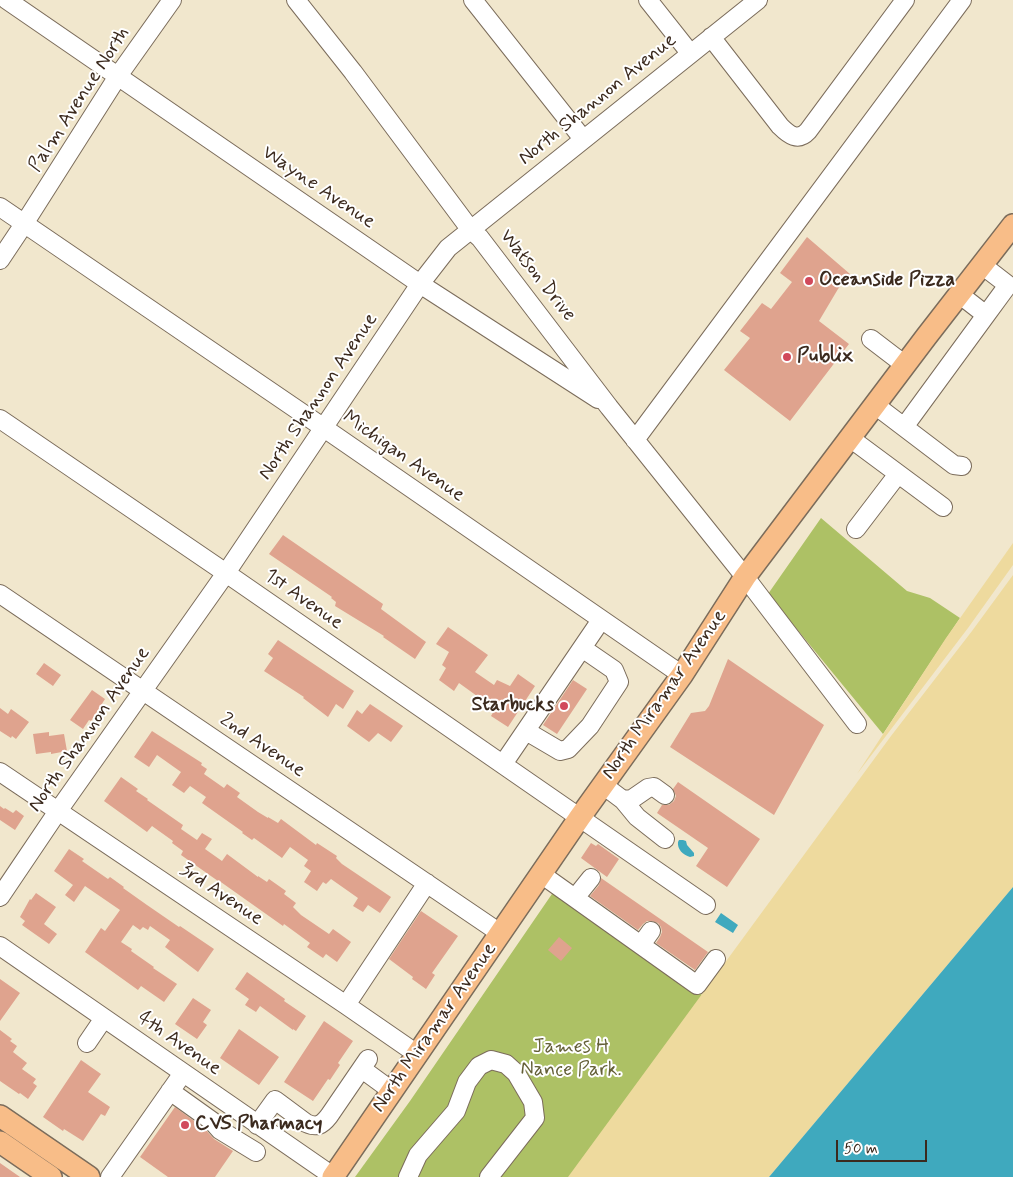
<!DOCTYPE html>
<html>
<head>
<meta charset="utf-8">
<style>
  body { margin:0 }
  #map { position:relative; width:1013px; height:1177px; overflow:hidden; background:#f1e7cd; font-family:Mynerve,sans-serif }
  canvas { display:block }
  .scale { position:absolute; left:836px; top:1140px; width:91px; height:22px; box-sizing:border-box; border:2px solid #3b2a1e; border-top:0; padding-left:6px; font-size:15px; line-height:18px; white-space:nowrap; color:#3b2a1e; -webkit-text-stroke:4px #fff; paint-order:stroke }
</style>
</head>
<body>
<div id="map">
<canvas width="1013" height="1177"></canvas>
<div class="scale">50 m</div>
</div>
<script>
const ctx = document.querySelector('canvas').getContext('2d');
ctx.lineJoin = 'round';
function fill(path, color) { ctx.fillStyle = color; ctx.fill(path, 'evenodd'); }
function stroke(path, color, width, dash) { ctx.strokeStyle = color; ctx.lineWidth = width; ctx.lineCap = dash ? 'butt' : 'round'; ctx.setLineDash(dash || []); ctx.stroke(path); }
function drawText(font, color, halo, rows, align = 'center') {
  ctx.font = font + ' Mynerve,sans-serif'; ctx.lineWidth = 4; ctx.setLineDash([]); ctx.textBaseline = 'middle'; ctx.strokeStyle = halo; ctx.fillStyle = color; for (const [text, x, y, turn = 0] of rows) {
    ctx.save(); ctx.translate(x, y); ctx.rotate((+turn || 0) * Math.PI / 180); ctx.textAlign = isNaN(turn) ? turn : align; if (halo) ctx.strokeText(text, 0, 0); ctx.fillText(text, 0, 0); ctx.restore();
  }
}
fill(new Path2D(`
  M821,518l86,73 23,7 30,20 -77,116 -115,-140z
  M554,891l178,125 -108,161h-269l55,-76z`), '#adc165');
fill(new Path2D(`
  M1013,543v22l-45,63 -111,146 89,-136z
  M1013,575v312l-244,290h-201l323,-441 81,-105z`), '#eeda9e');
fill(new Path2D(`
  M679,840h4l3,1 1,4 7,8v3l-4,1c-7,-2 -13,-8 -12,-15z
  M1013,887v290h-244z
  M721,913l17,12 -5,8 -18,-11z`), '#3fa9be');
fill(new Path2D(`
  M807,237l43,37 -12,15 -19,32 30,23 -59,77 -66,-51 26,-32 -10,-7 22,-28 9,6 21,-27 -12,-9z
  M283,535l100,69 -2,5 45,33 -11,17 -32,-22 1,-1 -49,-30 1,-4 -5,-4 1,-1 -63,-43z
  M448,627l40,28 -13,17 19,13 3,-5 13,6 8,-12 17,12 -27,41 -17,-11 4,-7 -36,-26 -5,8 -15,-11 7,-12 -4,-3 7,-13 -13,-8z
  M278,640l76,51 -11,18 -7,-5 -8,13 -25,-19 1,-1 -40,-26 9,-13 -5,-4z
  M728,659l96,66 -50,90 -104,-68 21,-34 14,-2 4,-5z
  M44,663l17,12 -8,11 -17,-12z
  M573,680l14,9 -30,45 -14,-9z
  M92,690l13,9 -14,22 -2,-1 -6,9 -13,-9z
  M370,704l33,22 -12,16 -13,-9 -9,9 -22,-16 10,-16 5,4z
  M0,708l8,6 3,-5 18,13 -13,17 -4,-3 -1,2 -11,-7z
  M152,731l50,32 -1,2 6,4 -3,5 20,14 3,-4 13,9 -3,4 21,15 10,6v-1l10,6 3,-4 35,26 1,-2 20,13 -1,2 6,6 49,33 -11,16 -12,-8 -5,7 -10,-6 5,-8 -27,-19 -5,5 -3,-2 -6,9 -13,-9 7,-11 -7,-5 4,-6 -18,-13 -8,11 -28,-20 -2,2 -10,-7 1,-1 -41,-29 4,-6 -16,-11 -6,7 -12,-8 9,-13 -24,-17 -8,12 -15,-10z
  M49,732v4l15,-2 3,17 -16,3v-2l-15,2 -3,-20z
  M121,777l17,12 -2,2 12,8 -1,1 36,25 -2,4 16,11 5,-7 10,6 -7,10 17,12 5,-7 31,23v-1l9,6 2,-3 17,12 -2,3 12,9 -3,4 8,8 28,19 4,-5 18,13 -14,20 -11,-8 -3,4 -16,-11 3,-4 -26,-19 -1,2 -65,-46v1l-37,-26 2,-4 -11,-8 1,-2 -21,-15 -5,6 -43,-31z
  M678,782l82,57 -33,48 -31,-21 12,-18 -51,-35 5,-8h7l5,-4 2,-5 -3,-7z
  M0,806l4,3 1,-1 8,5 3,-3 8,6 -9,14 -15,-10z
  M591,843l5,3 2,-2 21,15 -12,18 -26,-19z
  M69,849l15,10 -2,2 26,18 2,-2 14,10 -1,1 24,17 32,22 1,-1 34,23 -16,23 -33,-25 5,-7 -20,-14 -2,4 -5,-3 -3,3 -7,-5 -12,17 11,7 -1,2 23,16 -1,1 24,16 -13,18 -23,-16 -3,4 -53,-38 16,-24 4,3 15,-21 -35,-24 -11,16 -9,-7 8,-10 -19,-14z
  M601,878l107,74 -13,18 -39,-27 4,-6 2,-5 -1,-5 -3,-4 -6,-2h-5l-4,3 -5,6 -48,-34 9,-11z
  M36,893l20,14 -12,17 13,10 -8,10 -27,-19 3,-4 -5,-4 10,-18 1,1z
  M421,911l37,25 -26,37 3,2 -9,14 -14,-10 1,-2 -24,-18z
  M559,937l13,11 -11,13 -13,-11z
  M247,972l38,27 -1,2 22,15 -10,15 -3,-2v1l-33,-24 -4,6 -11,-7 4,-6 -14,-10z
  M0,979l20,14 -20,28z
  M193,998l18,12 -8,12 4,3 -10,14 -22,-15z
  M324,1021l29,20 -15,22 2,2 -10,15 -2,-1 -15,22 -29,-19z
  M239,1029l40,28 -20,28 -39,-27z
  M0,1030l12,9 -2,2 7,5 -4,6 14,11 -5,6 14,10 -3,4 4,3 -9,13 -8,-6 -1,1 -19,-13z
  M81,1060l20,14 -13,18 22,15 -5,9 -4,-2 -18,27 -19,-12 -1,2 -20,-14z
  M175,1107l30,22 9,10 19,12 -18,26h-47l-28,-20z
  M0,1163l20,14h-20z`), '#dfa38e');
const minor = new Path2D(`
  M7,0l413,284 178,115
  M296,0l57,72 117,157 10,9 129,169 136,170 112,147
  M473,0l110,139
  M648,0l42,53
  M711,37l69,89c9,9 18,16 28,5l97,-131
  M0,207l324,221 358,247
  M0,260l24,-36 94,-148 54,-76
  M982,265l26,20 -22,30
  M871,339l34,26
  M875,405l79,60 8,1
  M0,419l226,154 480,332
  M904,427l82,-112 -27,-21
  M850,438l93,69
  M635,440l327,-440
  M856,529l42,-55
  M0,594l500,339
  M526,731l34,20 8,-2 22,-23 29,-44 -5,-12 -32,-22
  M503,764l98,-144
  M0,772l346,233 71,49
  M603,785l20,15 14,17 28,22
  M623,800l9,-1 16,-11 6,-1 11,8
  M541,874l156,111 19,-26
  M0,897l58,-86 168,-238 194,-289 28,-36 310,-248
  M575,898l16,-20
  M641,945l10,-14
  M0,946l334,231
  M346,1005l81,-122
  M87,1043l17,-25
  M362,1069l30,22
  M170,1091l42,30 8,9 36,22
  M257,1125l18,-25 31,23c11,5 16,2 23,-7l39,-57
  M110,1177l73,-104
  M408,1177l10,-22 38,-44 11,-29 12,-16 12,-6 15,4 10,9 17,29 2,16 -46,59`);
const major = new Path2D(`
  M0,1116l89,61
  M0,1142l51,35
  M333,1177l247,-360 102,-142 63,-98 181,-240 87,-112`);
stroke(minor, '#7b6c5b', 20);
stroke(major, '#7b6c5b', 24);
stroke(minor, '#fff', 18);
stroke(major, '#f8bd88', 21);
for (const [x, y, r, color] of [
  [809,281,5,"#d1495b"],
  [787,357,5,"#d1495b"],
  [564,706,5,"#d1495b"],
  [185,1125,5,"#d1495b"]
]) { const dot = new Path2D(); dot.arc(x, y, r, 0, 2 * Math.PI); ctx.fillStyle = color; ctx.fill(dot); stroke(dot, '#fff', 2); }
drawText('20px', '#3b2a1e', '#fff', [
  ["Palm Avenue North",80,100,-57],
  ["North Shannon Avenue",598,100,-39],
  ["Wayne Avenue",318,188,34],
  ["Watson Drive",537,276,52],
  ["North Shannon Avenue",319,397,-56],
  ["Michigan Avenue",403,457,35],
  ["1st Avenue",303,600,35],
  ["North Miramar Avenue",665,695,-55],
  ["North Shannon Avenue",90,730,-55],
  ["2nd Avenue",262,746,34],
  ["3rd Avenue",221,895,34],
  ["North Miramar Avenue",435,1028,-55],
  ["4th Avenue",179,1044,35]
]);
drawText('bold 20px', '#3b2a1e', '#fff', [
  ["Oceanside Pizza",819,281],
  ["Publix",797,357],
  ["Starbucks",554,706,"right"],
  ["CVS Pharmacy",195,1125]
], 'left');
drawText('20px', '#635f37', '#fff', [
  ["James H",571,1048],
  ["Nance Park.",571,1071]
]);
</script>
</body>
</html>
